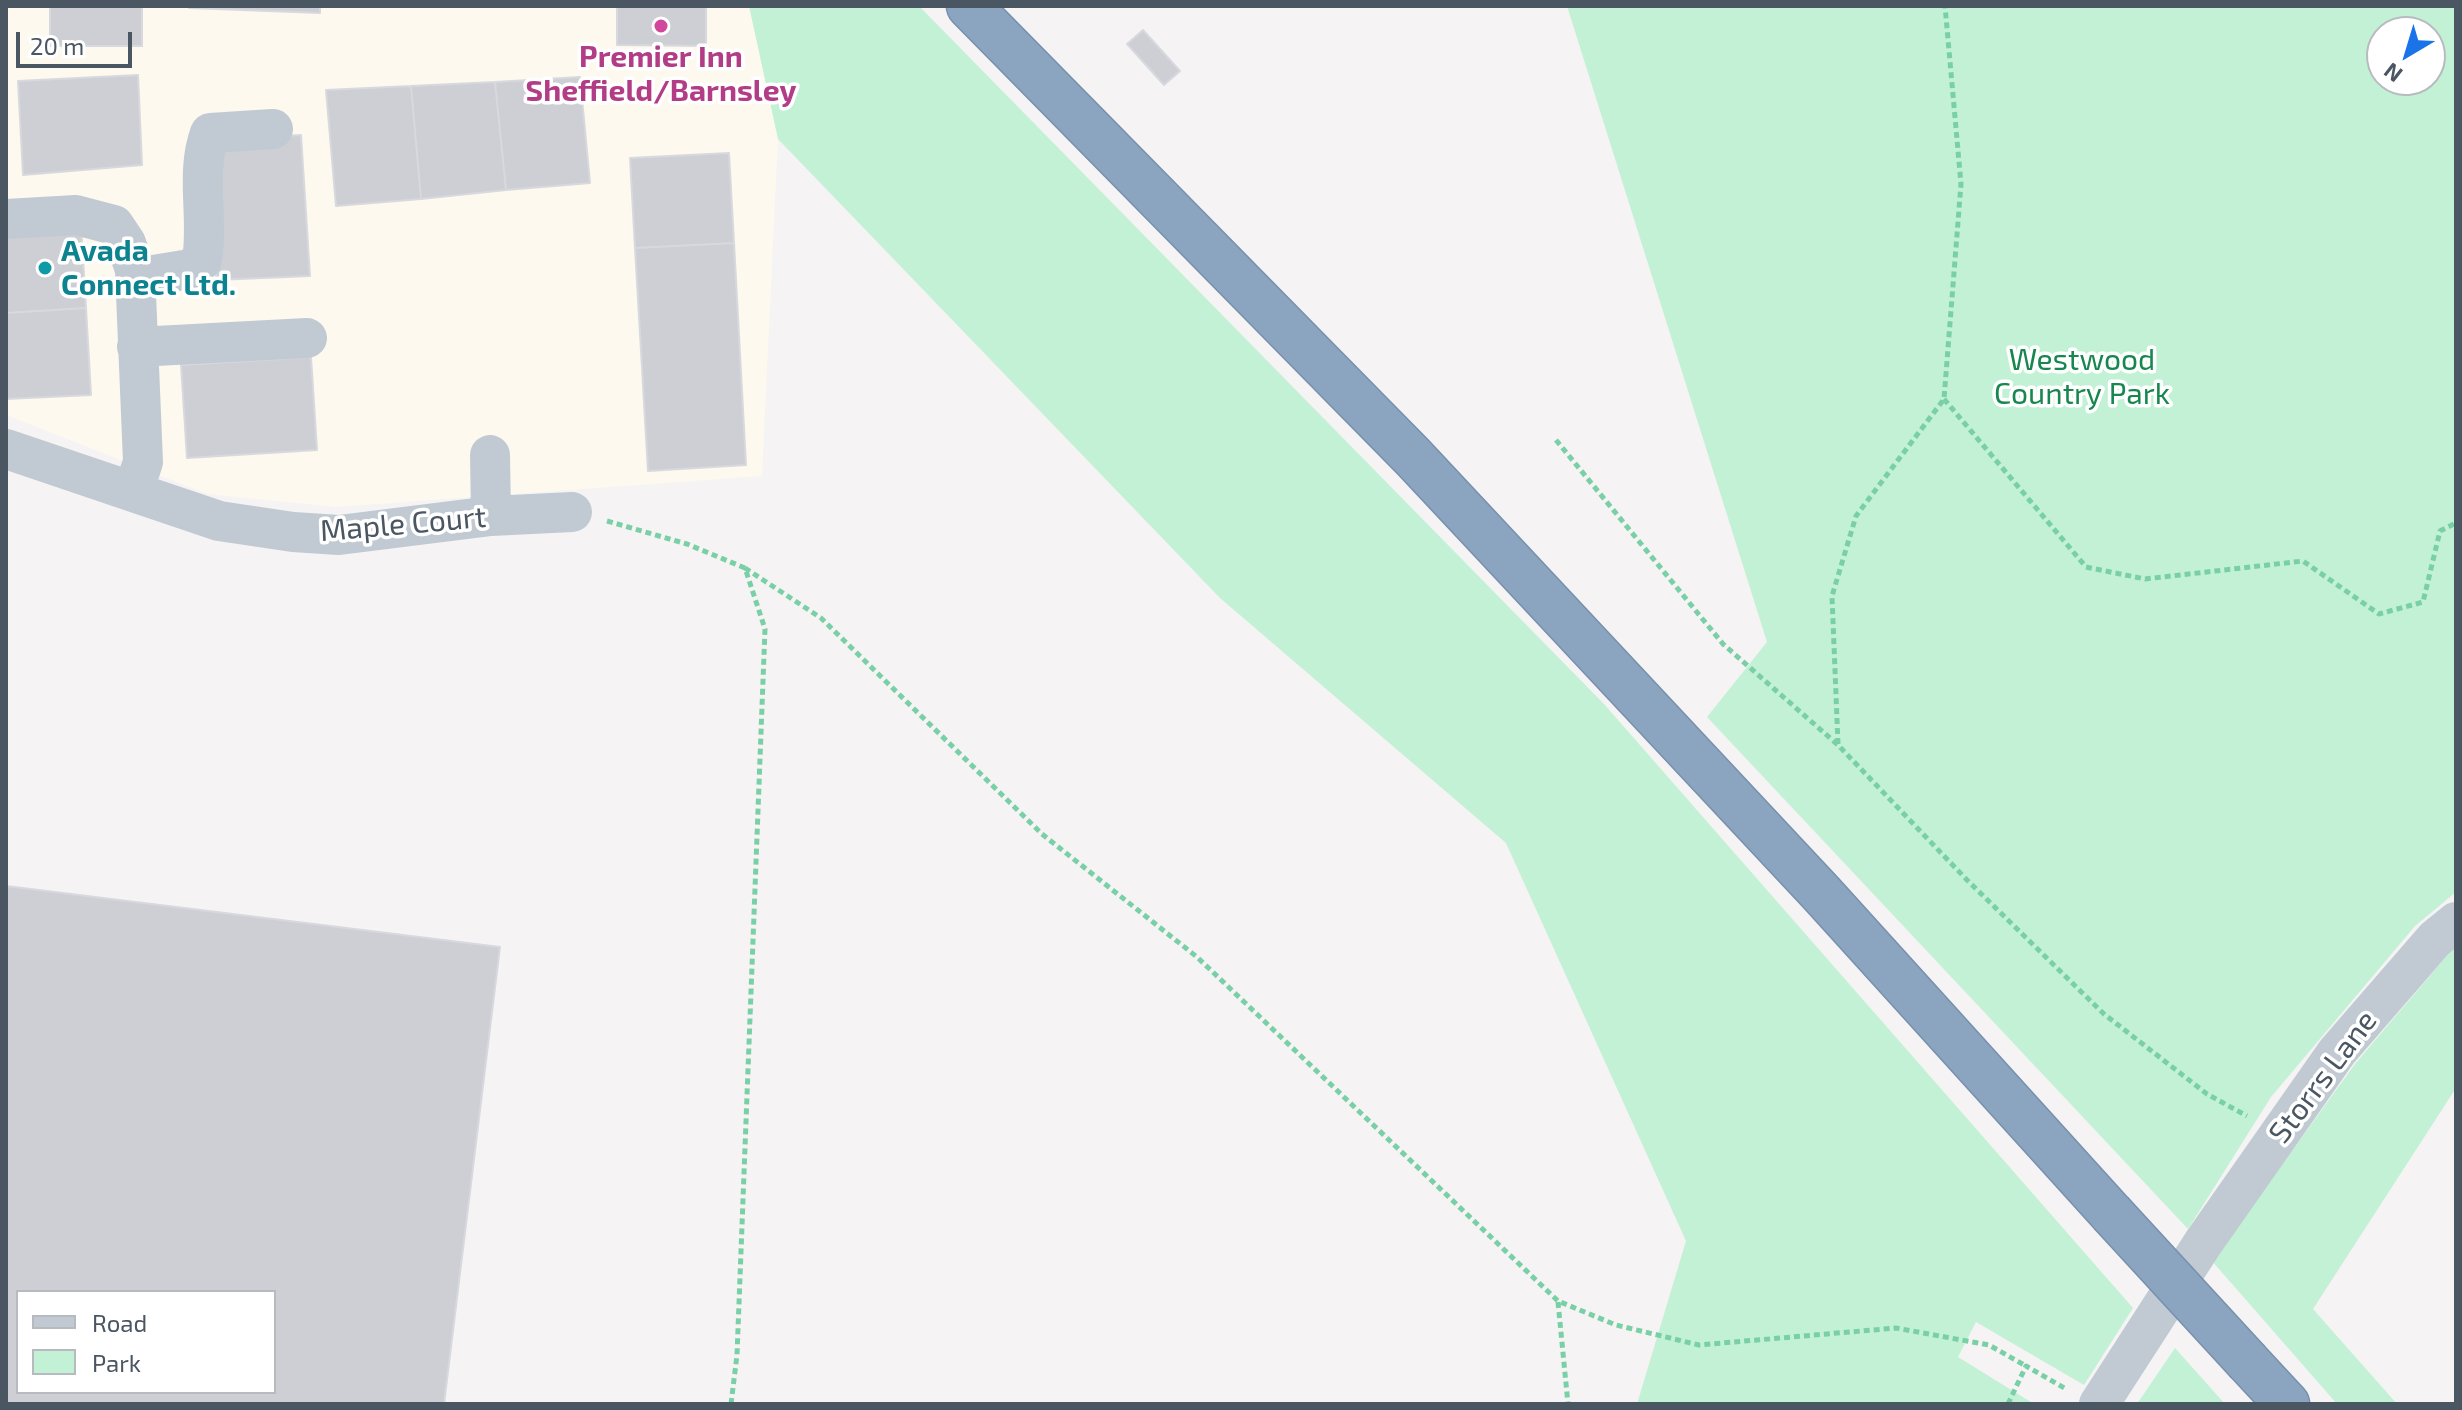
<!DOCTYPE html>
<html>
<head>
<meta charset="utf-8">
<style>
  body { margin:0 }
  #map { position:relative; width:2462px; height:1410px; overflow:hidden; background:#f5f3f3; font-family:"Exo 2",sans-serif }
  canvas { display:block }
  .frame { position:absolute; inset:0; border:8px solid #4a5661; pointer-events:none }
  .legend { position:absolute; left:16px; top:1290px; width:260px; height:104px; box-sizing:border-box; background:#fff; border:2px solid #b7bbc0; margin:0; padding:10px 14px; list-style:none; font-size:24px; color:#4a5661 }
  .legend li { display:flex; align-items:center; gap:16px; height:40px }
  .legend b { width:40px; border:2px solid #b7bbc0 }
  .north { position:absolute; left:2366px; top:16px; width:80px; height:80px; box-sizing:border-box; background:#fff; border:2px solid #b7bbc0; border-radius:50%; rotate:218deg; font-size:22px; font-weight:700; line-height:32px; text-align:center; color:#4a5661 }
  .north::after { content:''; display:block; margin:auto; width:28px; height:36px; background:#1a73e8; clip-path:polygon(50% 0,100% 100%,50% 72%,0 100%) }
  .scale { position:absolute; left:16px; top:32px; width:116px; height:36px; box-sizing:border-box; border:4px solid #4a5661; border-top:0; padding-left:10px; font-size:24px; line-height:28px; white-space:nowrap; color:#4a5661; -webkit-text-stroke:6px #fff; paint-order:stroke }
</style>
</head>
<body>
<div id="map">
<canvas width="2462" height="1410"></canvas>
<div class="frame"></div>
<ul class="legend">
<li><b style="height:10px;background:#c1cad2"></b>Road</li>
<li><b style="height:22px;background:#c3f1d5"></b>Park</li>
</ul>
<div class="north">N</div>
<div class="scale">20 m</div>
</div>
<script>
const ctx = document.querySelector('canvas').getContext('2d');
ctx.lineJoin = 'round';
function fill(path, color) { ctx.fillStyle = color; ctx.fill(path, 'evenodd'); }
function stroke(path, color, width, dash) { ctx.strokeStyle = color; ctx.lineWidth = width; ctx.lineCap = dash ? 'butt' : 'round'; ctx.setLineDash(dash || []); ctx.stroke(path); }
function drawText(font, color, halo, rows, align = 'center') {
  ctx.font = font + ' "Exo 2",sans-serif'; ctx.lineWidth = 7; ctx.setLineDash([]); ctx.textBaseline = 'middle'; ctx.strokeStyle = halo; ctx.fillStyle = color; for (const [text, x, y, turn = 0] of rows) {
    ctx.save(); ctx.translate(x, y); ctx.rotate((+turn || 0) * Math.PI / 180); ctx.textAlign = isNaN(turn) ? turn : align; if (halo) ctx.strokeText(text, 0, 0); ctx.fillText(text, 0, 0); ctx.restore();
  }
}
fill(new Path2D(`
  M6,6h743l29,133 -16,337 -426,31 -129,-13 -201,-79z`), '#fdf9ef');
fill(new Path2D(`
  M749,6h170l685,698 529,604 -49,77 -108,-63 -18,35 76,47h-397l49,-163 -180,-398 -286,-245 -442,-459z
  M1567,6h889v886l-41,34 -144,171 -83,132 -481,-512 60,-75zM2382,32h48v48h-48z
  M2456,945v143l-143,221 84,95h-60l-125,-143 143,-197z
  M2175,1348l50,56h-88z`), '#c3f1d5');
const building = new Path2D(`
  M50,6h92v40h-92z
  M189,6h131v7l-131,-5z
  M617,6h89v40l-89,-1z
  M1143,30l37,41 -16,14 -37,-41z
  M138,75l4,90 -119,10 -5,-94z
  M580,77l10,106 -84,7 -11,-108z
  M495,82l11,108 -85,9 -10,-113z
  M411,86l10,113 -85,7 -10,-116z
  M301,135l9,141 -94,4 -4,-140z
  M729,153l5,90 -99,5 -5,-90z
  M81,223l5,85 -80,5v-86z
  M734,243l12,222 -98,6 -13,-223z
  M86,308l5,87 -85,4v-86z
  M311,357l6,93 -130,8 -6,-93z
  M6,886l494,61 -56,457h-438zM18,1292h256v100h-256z`);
fill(building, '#cdcfd5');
stroke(building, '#d7d9de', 2);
const highway = new Path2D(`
  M969,6l444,451 409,437 289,319
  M2248,1362l39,42`);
stroke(highway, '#7690ad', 47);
stroke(new Path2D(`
  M1944,399l142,168 59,12 158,-18 76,53 44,-12 17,-71 16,-8
  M1556,440l167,204 115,101 129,135 137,134 103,80 40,22
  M607,521l80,23 58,24 20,61 -28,726 -6,49
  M745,568l76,50 221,216 155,123 361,344 58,24 83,20 197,-17 93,17 37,21
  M1838,744l-6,-148 24,-80 88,-117 17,-215 -16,-178
  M1558,1302l10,102
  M2008,1404l18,-38 40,23`), '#7ad0a6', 5, [6, 4]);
stroke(new Path2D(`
  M6,219l70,-4 38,10 12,18 9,27 8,192 -10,30
  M135,278l55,-9 12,-9c7,-42 -7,-87 8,-127l63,-4
  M137,347l170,-9
  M6,449l213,72 74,11 46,3 152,-19 81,-4
  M490,455l1,61
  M2099,1404l104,-161 134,-191 98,-113 21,-17`), '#c1cad2', 40);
stroke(highway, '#8ba5c1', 44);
const highwayBridge = new Path2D(`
  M2111,1213l137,149`);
stroke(highwayBridge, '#7690ad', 47, []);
stroke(highwayBridge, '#8ba5c1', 44);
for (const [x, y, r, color] of [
  [661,26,8,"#d1479c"],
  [45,268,8,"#0f9aa8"]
]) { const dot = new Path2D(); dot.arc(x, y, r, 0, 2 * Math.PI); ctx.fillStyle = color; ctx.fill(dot); stroke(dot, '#fff', 3); }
drawText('bold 30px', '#b23c85', '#fff', [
  ["Premier Inn",661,57],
  ["Sheffield/Barnsley",661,91]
]);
drawText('bold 30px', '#0d838f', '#fff', [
  ["Avada",61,251],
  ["Connect Ltd.",61,285]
], 'left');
drawText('30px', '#17864f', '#fff', [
  ["Westwood",2082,360],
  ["Country Park",2082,394]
]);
drawText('30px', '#4a5661', '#fff', [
  ["Maple Court",403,524,-5],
  ["Storrs Lane",2323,1077,-53]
]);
</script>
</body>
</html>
